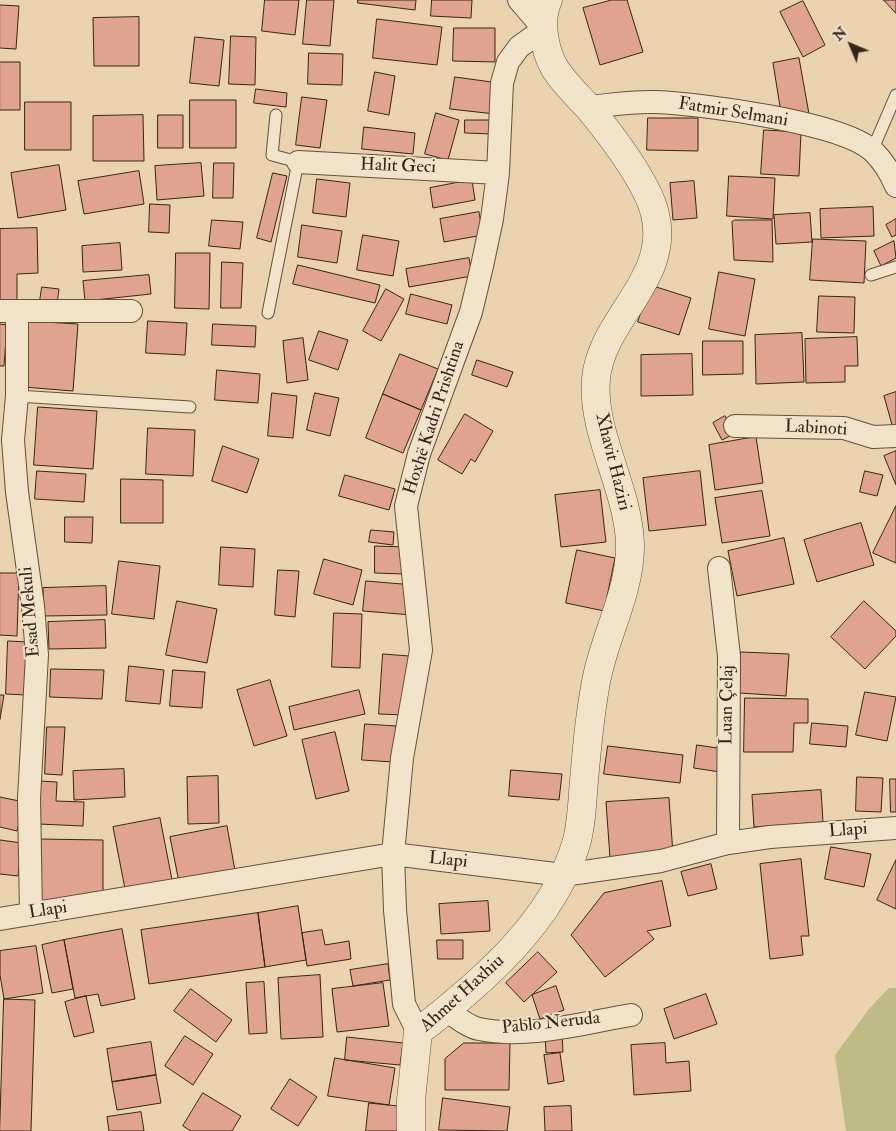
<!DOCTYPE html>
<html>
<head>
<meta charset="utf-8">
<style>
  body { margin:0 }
  #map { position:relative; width:896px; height:1131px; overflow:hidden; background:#ead2ae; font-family:"IM FELL Double Pica",serif }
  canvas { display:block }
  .north { position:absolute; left:826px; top:20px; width:50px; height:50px; -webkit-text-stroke:4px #f1e2ca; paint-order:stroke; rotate:315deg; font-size:14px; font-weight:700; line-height:20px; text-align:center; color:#342616 }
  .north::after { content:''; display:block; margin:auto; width:18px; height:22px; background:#342616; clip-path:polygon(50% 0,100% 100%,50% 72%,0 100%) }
</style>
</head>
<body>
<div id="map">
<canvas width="896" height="1131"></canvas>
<div class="north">N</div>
</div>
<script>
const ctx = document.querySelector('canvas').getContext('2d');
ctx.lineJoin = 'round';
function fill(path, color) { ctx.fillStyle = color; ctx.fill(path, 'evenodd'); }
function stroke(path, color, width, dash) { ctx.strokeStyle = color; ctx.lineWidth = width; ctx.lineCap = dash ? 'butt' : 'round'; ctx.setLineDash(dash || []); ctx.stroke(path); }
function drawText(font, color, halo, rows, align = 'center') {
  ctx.font = font + ' "IM FELL Double Pica",serif'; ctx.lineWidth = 4; ctx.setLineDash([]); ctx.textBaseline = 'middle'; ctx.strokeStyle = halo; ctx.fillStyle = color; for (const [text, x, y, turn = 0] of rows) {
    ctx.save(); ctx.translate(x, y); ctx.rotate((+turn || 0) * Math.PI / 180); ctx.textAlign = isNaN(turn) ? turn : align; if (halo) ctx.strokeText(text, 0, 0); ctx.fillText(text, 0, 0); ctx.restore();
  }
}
fill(new Path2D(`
  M889,988h7v143h-50l-11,-76 34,-46z`), '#beba85');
const building = new Path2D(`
  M265,0h34l-4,35 -33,-4z
  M307,0h27l-4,46 -27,-2z
  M358,0h58l-1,10 -57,-7z
  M432,0h40l-1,18 -40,-2z
  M612,0h15l16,52 -43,13 -17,-57z
  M884,0h12v13z
  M803,1l22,44 -22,12 -23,-45z
  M0,5l19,1 -3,43 -16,-1z
  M139,17v49h-45l-1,-48z
  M377,19l65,8 -5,38 -64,-7z
  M454,28h41v34l-42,-1z
  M231,36l25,1 -1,48 -26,-1z
  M195,37l29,3 -5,46 -29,-3z
  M309,53l34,1 -1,31 -34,-1z
  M799,58l10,56 -27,5 -9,-56z
  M0,62h20v48h-20z
  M375,72l20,4 -6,39 -21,-4z
  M455,77l44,6 -4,31 -45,-5z
  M256,89l31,4 -1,14 -32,-4z
  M302,97l25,3 -7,48 -24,-3z
  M190,100h46v48h-46z
  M25,102h46v48h-46z
  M436,113l23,7 -11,40 -23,-6z
  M143,115l1,46h-51v-45z
  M158,115h25v33h-25z
  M648,118h50v33l-51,-1z
  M465,120h28l-1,14 -27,-1z
  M364,127l51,6 -2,21 -51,-5z
  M764,130l37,2 -2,44 -38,-2z
  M201,163l3,33 -47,4 -2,-34z
  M214,163h20l-1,35h-20z
  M59,165l7,45 -48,8 -7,-45z
  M139,171l5,33 -60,10 -6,-33z
  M273,173l14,3 -16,66 -14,-4z
  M729,176l46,2 -2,41 -46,-3z
  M317,179l33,4 -4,34 -33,-4z
  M472,180l3,20 -42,8 -3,-20z
  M694,181l3,37 -24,2 -3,-37z
  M150,204l20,1 -1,28 -20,-1z
  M873,207l1,29 -53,2 -1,-29z
  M479,212l4,23 -39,7 -4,-23z
  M810,213l2,29 -36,2 -2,-29z
  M896,219v16l-4,2 -6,-12z
  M212,220l31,2 -3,27 -31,-3z
  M735,220h37l1,42 -39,-2 -2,-38z
  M302,225l40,6 -5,32 -39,-6z
  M37,228l1,45 -21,1v30l-17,1v-76z
  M363,235l36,6 -6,35 -36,-6z
  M813,239l53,2 -2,42 -54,-3z
  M894,241l2,17 -15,8 -7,-15z
  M120,243l2,27 -39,2 -1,-26z
  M176,253h34l-1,56 -34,-1z
  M469,258l3,18 -63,11 -3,-18z
  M222,262l21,1 -2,45h-20z
  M298,265l82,20 -5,18 -82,-19z
  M719,272l36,7 -10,57 -36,-7z
  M149,275l2,19 -66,7 -2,-20z
  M650,285l41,13 -12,37 -41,-13z
  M42,287l17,2 -2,15 -17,-3z
  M386,289l18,10 -23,42 -18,-10z
  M411,294l41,11 -5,19 -41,-10z
  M819,296l36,1 -1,36 -37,-1z
  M28,321l50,3 -5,67 -50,-4z
  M148,321l39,2 -2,32 -39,-2z
  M0,324l7,1 -3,41h-4z
  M213,324l43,2 -1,21 -43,-2z
  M319,331l29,9 -10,30 -29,-10z
  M802,333l2,49 -48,2 -1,-49z
  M857,337l1,29h-13v16l-39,1 -1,-44z
  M303,338l5,42 -21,3 -4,-42z
  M703,341h40v33l-40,1z
  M400,354l38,15 -17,41 -38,-16z
  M692,354l1,41 -52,1v-41z
  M477,360l36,12 -6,15 -35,-12z
  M217,370l43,4 -2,29 -43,-3z
  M896,392v39l-2,1 -10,-36z
  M272,393l25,3 -4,42 -25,-2z
  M315,393l24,5 -9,38 -23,-6z
  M383,394l38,16 -18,43 -37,-15z
  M38,407l59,4 -4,58 -59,-4z
  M465,414l28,17 -18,31 -4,-3 -9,15 -24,-14z
  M725,416l9,18 -12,6 -9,-17z
  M148,428l47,2 -2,46 -47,-2z
  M756,437l7,46 -48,7 -6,-45z
  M223,446l36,13 -12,34 -35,-12z
  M896,451v34l-12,-29z
  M37,471l49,3 -2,28 -49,-3z
  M700,471l6,54 -57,6 -6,-53z
  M865,471l18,4 -6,21 -17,-4z
  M345,475l50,14 -6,21 -50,-14z
  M121,479l42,1v43h-42z
  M600,490l6,52 -45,5 -6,-52z
  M762,491l8,45 -48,7 -7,-45z
  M896,506v57l-23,-10z
  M65,517h28l-1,26 -27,-1z
  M861,523l13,42 -57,17 -13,-42z
  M371,530l23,2 -1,13 -24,-3z
  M784,538l10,46 -57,12 -9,-45z
  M375,546l31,1 -1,27 -30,-1z
  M221,547l34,2 -2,38 -34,-2z
  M577,550l38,8 -11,53 -38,-8z
  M324,559l38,11 -9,35 -39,-11z
  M119,561l41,5 -6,53 -42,-5z
  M278,570l21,1 -4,46 -20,-2z
  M0,573h19l-2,63 -17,-1z
  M366,581l48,4 -2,30 -49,-4z
  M106,586l1,29 -63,1 -1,-28z
  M177,601l40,8 -10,54 -41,-8z
  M864,601l32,30v5l-31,33 -34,-32z
  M334,613l28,1 -2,54 -28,-1z
  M105,620l1,28 -57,1 -1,-27z
  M8,641l20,1 -2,53 -20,-1z
  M741,652l48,2 -3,42 -47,-3z
  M383,654l26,2 -4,59 -26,-1z
  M129,666l35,4 -4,34 -34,-3z
  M51,669l53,1 -2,29 -52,-2z
  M173,670l32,2 -3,36 -32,-2z
  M270,680l17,56 -33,10 -17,-56z
  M359,690l6,24 -71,16 -5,-23z
  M865,692l31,5 -9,44 -31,-6z
  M0,695h4l-4,24z
  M745,698l63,1v24h-14l-1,29h-49z
  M812,723l36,3 -2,21 -36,-3z
  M365,724l31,2 -3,36 -31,-2z
  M47,727h18l-3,48 -17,-1z
  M335,732l14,59 -33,8 -14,-59z
  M697,745l27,4 -4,23 -26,-4z
  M608,746l75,9 -3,28 -76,-9z
  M124,769l1,28 -51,3 -1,-29z
  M511,770l51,4 -3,26 -50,-4z
  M218,776l1,47 -31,1 -1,-47z
  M857,777l26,1 -2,34 -25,-1z
  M890,779h6v33h-5z
  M39,781l18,1 -1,19 28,1 -1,24 -45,-2z
  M821,790l2,32 -69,5 -2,-32z
  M0,797l24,5 -7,29 -17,-4z
  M669,798l4,56 -63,4 -4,-56z
  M160,818l13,67 -47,9 -13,-67z
  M227,826l9,50 -56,11 -10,-50z
  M39,839l64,1v61h-64z
  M0,840l22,3 -4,33 -18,-2z
  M831,847l40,7 -7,33 -39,-8z
  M801,859l8,77h-8l2,19 -33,4 -10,-95z
  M896,860v49l-19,-9z
  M711,864l6,25 -29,7 -7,-24z
  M662,881l9,45 -24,5 7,8 -49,38 -34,-42 33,-42z
  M488,901l2,30 -49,3 -2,-30z
  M298,906l8,54 -41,7 -7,-54z
  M258,913l7,54 -116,17 -8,-54z
  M122,929l13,70 -34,7 -3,-12 -23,4 -11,-58z
  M322,930l3,15 24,-4 2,18 -44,7 -5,-33z
  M64,940l9,49 -21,4 -10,-48z
  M437,940h26v19h-25z
  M36,946l7,47 -39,6 -4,-24v-24z
  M538,952l19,20 -33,30 -18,-19z
  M388,964l2,16 -37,6 -3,-16z
  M320,975l3,62 -42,2 -3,-61z
  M264,982l3,51 -18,1 -3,-51z
  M383,983l6,43 -52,6 -5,-43z
  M556,986l8,24 -24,9 -8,-24z
  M191,989l41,31 -16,22 -42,-31z
  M706,994l11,30 -43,15 -10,-30z
  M86,996l8,36 -20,5 -9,-35z
  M4,999l31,1 -4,131h-31z
  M562,1033l1,19 -17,1 -1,-19z
  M185,1036l28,18 -20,31 -28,-19z
  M347,1037l56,6 -3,22 -55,-5z
  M151,1042l5,33 -44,7 -5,-33z
  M464,1043h46l-1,47h-64v-31z
  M665,1043l1,20 23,-2 2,30 -57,4 -3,-50z
  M560,1053l4,28 -16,3 -4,-29z
  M335,1058l60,10 -6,37 -61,-9z
  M156,1075l5,28 -44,7 -5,-28z
  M290,1079l27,18 -19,29 -27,-17z
  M203,1093l38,23 -9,15h-41l-8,-5z
  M443,1098l67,9 -3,24 -68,-1z
  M369,1103l39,4 -3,24h-39z
  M571,1106l1,25h-27l-1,-24z
  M141,1112l3,19h-35l-2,-14z`);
fill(building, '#dfa38f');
stroke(building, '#342616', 1);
const service = new Path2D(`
  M872,151l24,-56
  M871,275l25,-8
  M268,313l30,-151 -26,-7 4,-40
  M17,396l173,11`);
const minor = new Path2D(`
  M588,107c22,-2 45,-6 68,-5 45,2 185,20 217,49 9,9 18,23 23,35
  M298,162l200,11
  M0,311h131
  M17,311v85l-4,44 4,52 16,114 4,49 -8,143 2,116
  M735,426l109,2 29,9 23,-1
  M719,568l10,88 -1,187
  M0,919l393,-65 170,21 98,-14 67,-18 42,-6 126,-9
  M446,1010c9,6 22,17 33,19 49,10 104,-6 152,-14
  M418,1032l-14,-28 -9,-94 -2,-56 9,-96 19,-108 -15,-144 13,-52 52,-142 11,-46 10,-47 6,-46 4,-90 6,-21 11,-15 25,-18 -25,-29`);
const tertiary = new Path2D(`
  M411,1131v-31l7,-68c62,-48 135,-110 158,-188 6,-20 6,-43 8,-63 3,-35 6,-70 13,-104 9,-44 34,-87 33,-134 -2,-55 -39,-111 -34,-164 5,-60 75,-99 59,-165 -7,-31 -46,-82 -67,-107 -12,-13 -25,-25 -34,-40 -10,-18 -15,-48 -6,-67`);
stroke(service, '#62513c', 13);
stroke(minor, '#62513c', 24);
stroke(tertiary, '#62513c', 29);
stroke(service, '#f1e2ca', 11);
stroke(minor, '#f1e2ca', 22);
stroke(tertiary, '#f1e2ca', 28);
drawText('18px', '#342616', '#f1e2ca', [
  ["Fatmir Selmani",733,113,9],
  ["Halit Geci",398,167,2],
  ["Hoxhë Kadri Prishtina",435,418,-72],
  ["Labinoti",816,429,3],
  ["Xhavit Haziri",612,462,76],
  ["Esad Mekuli",31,612,-95],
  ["Luan Çelaj",728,705,-89],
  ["Llapi",848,831,-4],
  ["Llapi",448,861,6],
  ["Llapi",48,911,-9],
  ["Ahmet Haxhiu",463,994,-42],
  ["Pablo Neruda",551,1024,-6]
]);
</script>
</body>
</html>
